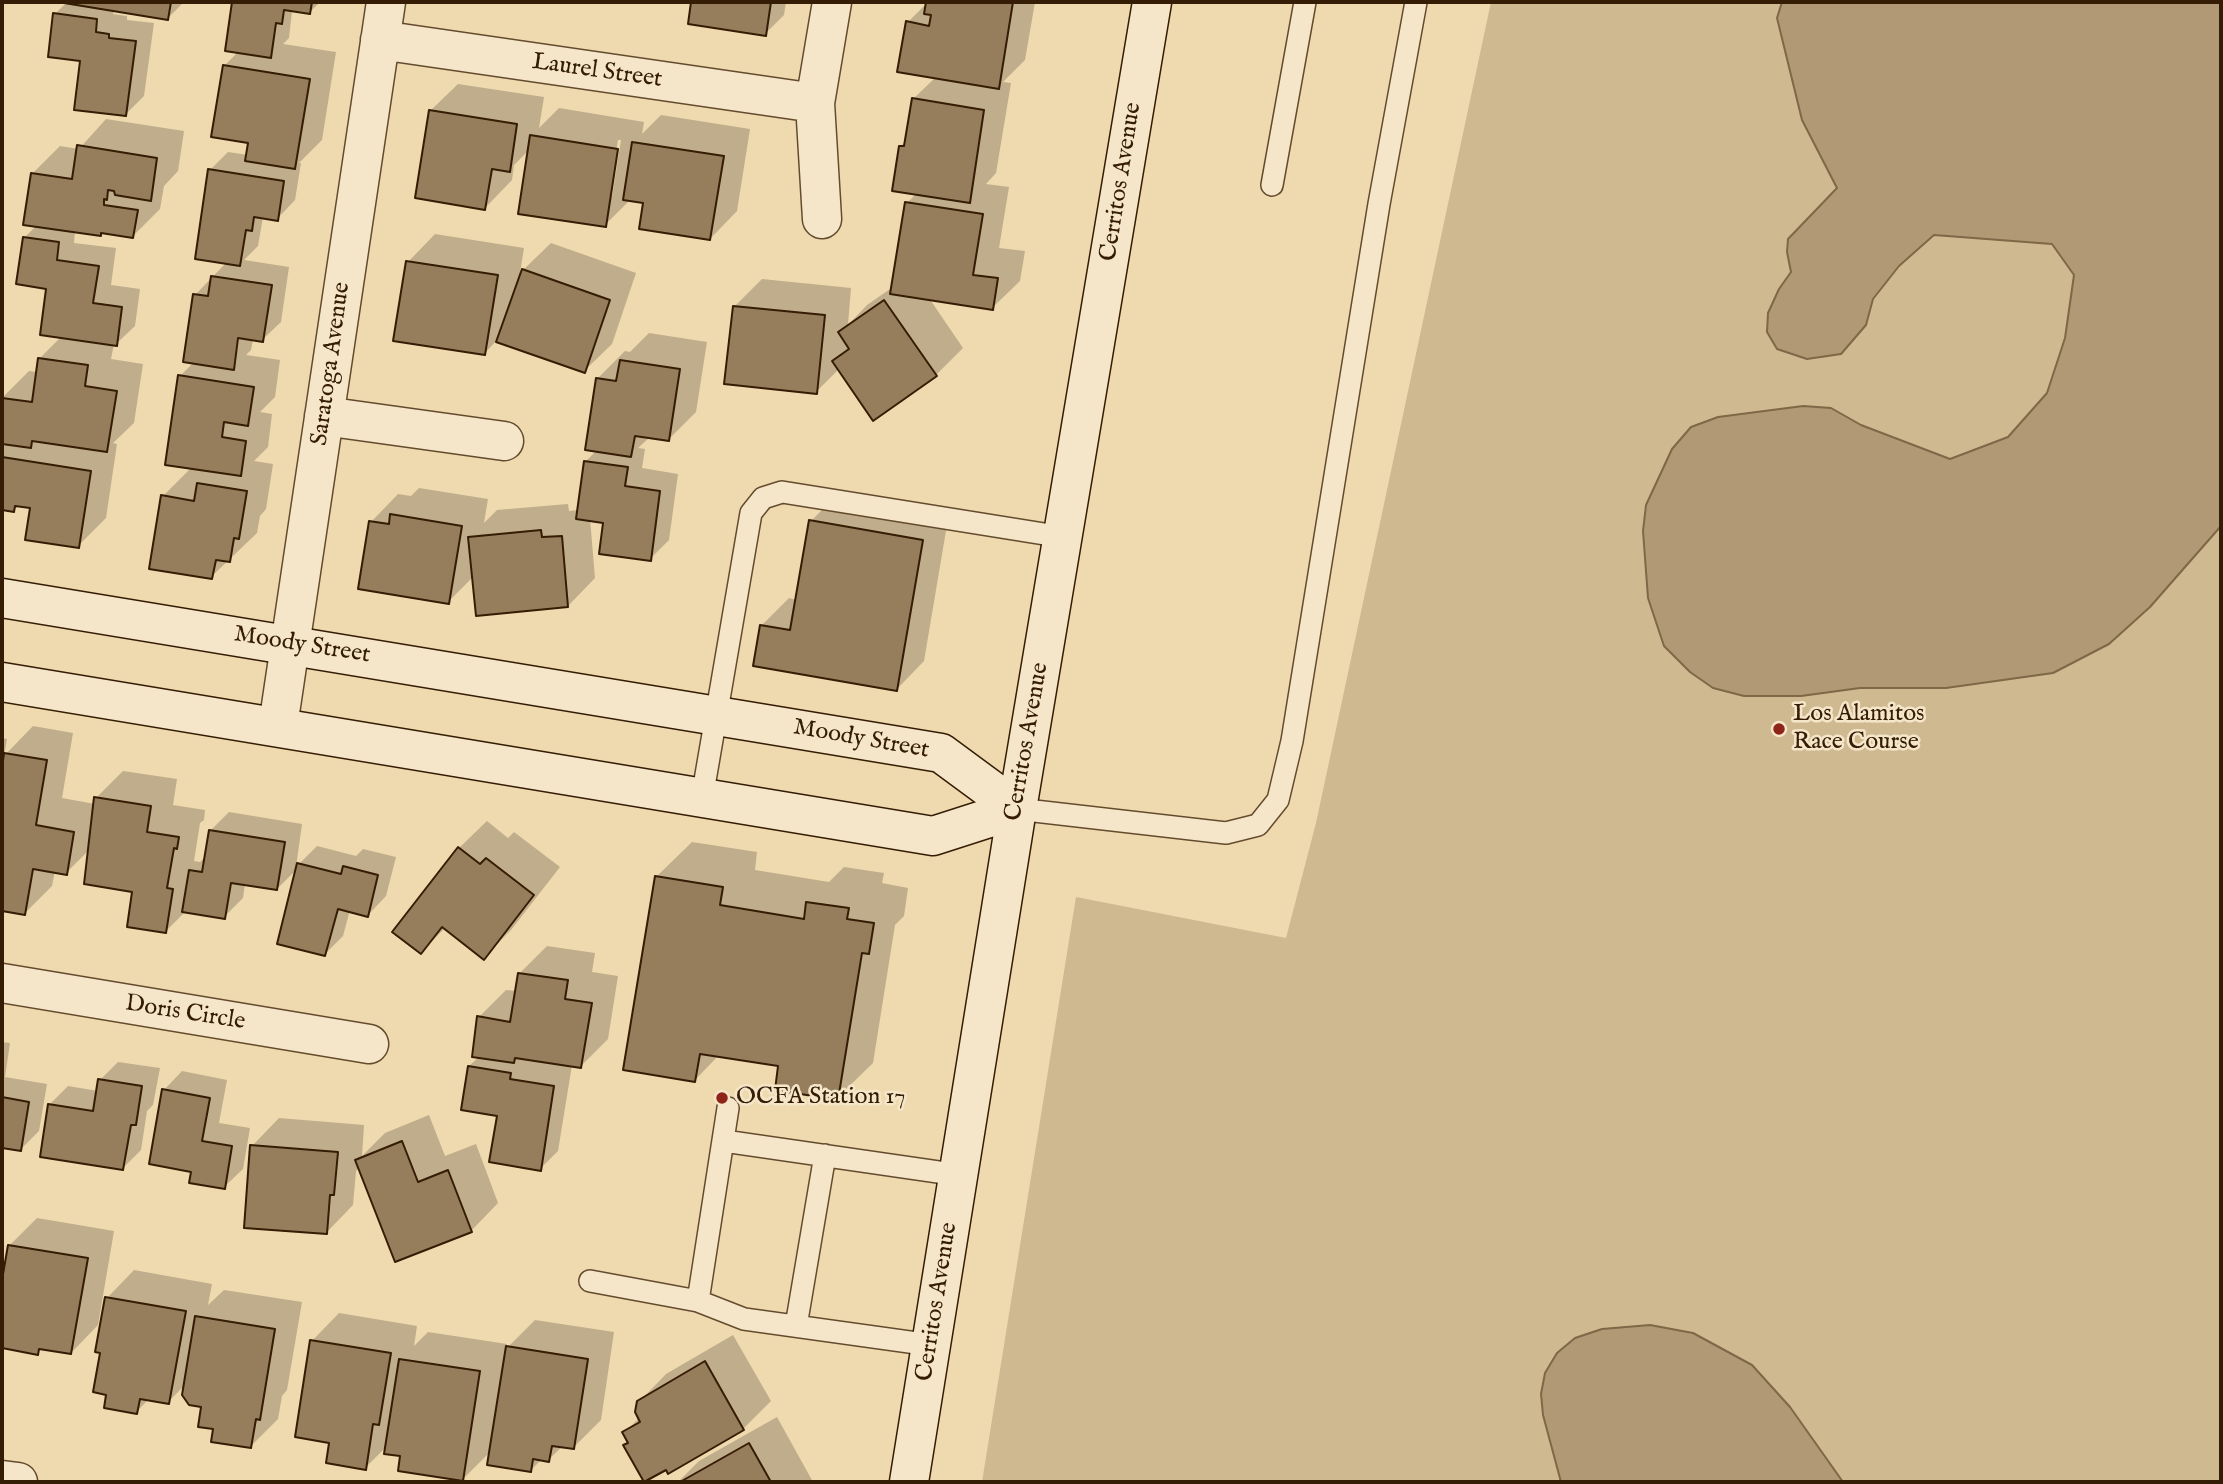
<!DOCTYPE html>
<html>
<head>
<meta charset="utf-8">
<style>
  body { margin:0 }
  #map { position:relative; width:2223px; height:1484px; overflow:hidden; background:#efd9ae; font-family:"IM FELL English",serif }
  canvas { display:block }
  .frame { position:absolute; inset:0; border:4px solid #351c04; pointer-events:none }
</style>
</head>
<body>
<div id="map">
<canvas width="2223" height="1484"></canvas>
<div class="frame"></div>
</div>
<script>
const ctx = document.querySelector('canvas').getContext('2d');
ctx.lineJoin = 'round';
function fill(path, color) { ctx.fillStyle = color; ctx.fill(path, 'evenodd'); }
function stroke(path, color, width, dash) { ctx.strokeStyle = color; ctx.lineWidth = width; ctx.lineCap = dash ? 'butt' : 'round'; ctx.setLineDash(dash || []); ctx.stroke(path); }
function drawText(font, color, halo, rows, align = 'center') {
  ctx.font = font + ' "IM FELL English",serif'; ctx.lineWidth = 5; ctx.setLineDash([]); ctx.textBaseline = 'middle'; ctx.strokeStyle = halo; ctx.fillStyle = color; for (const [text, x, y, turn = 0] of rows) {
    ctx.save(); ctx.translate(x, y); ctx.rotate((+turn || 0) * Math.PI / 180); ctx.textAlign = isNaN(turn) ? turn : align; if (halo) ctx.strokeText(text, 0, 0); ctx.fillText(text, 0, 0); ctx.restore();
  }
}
fill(new Path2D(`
  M1491,2h730v1480h-1239l94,-585 210,41 30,-115z`), '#cfb991');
const water = new Path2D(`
  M1782,2h439v524l-71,81 -41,37 -56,29 -107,15h-86l-59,8h-57l-31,-8 -23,-16 -26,-26 -16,-48 -5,-67 3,-26 26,-56 19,-22 27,-10 85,-11 28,2 30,17 89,34 58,-22 39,-44 18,-55 9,-63 -22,-31 -118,-9 -35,31 -26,33 -7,26 -25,29 -34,5 -30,-10 -10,-17 1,-19 11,-24 12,-17 -4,-20 1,-13 49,-51 -35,-68 -25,-102z
  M1650,1325l43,8 59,32 38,42 53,75h-282l-18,-67 -2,-21 4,-21 12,-20 18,-15 27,-9z`);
fill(water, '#b09974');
stroke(water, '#7f6747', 2);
fill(new Path2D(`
  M63,2h121l-16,16 -54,-8 -1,4 14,2v4l27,3 -10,73 -18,18 -44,-54 -27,-46 12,-12z
  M234,2h86l-10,10 -16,-3 -2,2 -3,27 -6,6 53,8 -14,88 -23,23h2l-6,37 -18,19 -14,-2 -5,29 -14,14 45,7 -8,55 -19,18 -9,-1 -2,11 -5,5 34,5 -5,37 -15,15 12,2 -4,33 -14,14 19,3 -7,45 -6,7 -3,17 -46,44 -48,-81 29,-29 -12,-91 14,-14 1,-67 32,-33 -17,-92 18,-18 20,3 2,-14 -26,-75 15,-15 -12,-2z
  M693,2h93l-2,13 -19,19 -75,-11z
  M928,2h107l-10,58 -22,22 8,1 -15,90 -10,11 23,3 -10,61 26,3 -5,30 -28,27 -63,-10 34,50 -27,27 -97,-6 -23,23 -82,-85 28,-28 89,9 -3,37 19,-20 26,-18 14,-84 10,-10 -16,-47 6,-6 6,-41 23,-22 -28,-55z
  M458,84l86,13 -5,31 20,-20 85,14 -2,12 19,-19 89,14 -13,82 -27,28 -65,-37 -14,-3 -26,26 -76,-75 -15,15 -2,15 -27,28 -55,-97zM618,140h3l-9,57h-3z
  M106,119l78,12 -6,40 -14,15 -4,23 -27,27 -30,-5 -3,4 -25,-4 -1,12 42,5 -5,37 29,4 -5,37 -19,18h-2l-3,15 32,5 -9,59 -21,20 4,1 -11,74 -28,28 -46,-39 -13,-2 -5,5 -12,-2v-60l5,-5 -5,-1v-44l27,-27 9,1 2,-14 22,-22 -14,-49 -24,-49 13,-13 -5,-51 28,-28 19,3z
  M435,234l89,14 -4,25 31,-30 85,30 -24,71 -28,27 -87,-31 -12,13 -77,-91z
  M649,333l58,9 -11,70 -28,28 -18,-3 -12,11 7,1 -3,19 36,6 -9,66 -19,19 -45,-37 -15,-3 5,59 -27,28 -94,-30 -26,26 -77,-80 27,-28 13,2 8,-8 69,11 -4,24 13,-13 71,-6 1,7 10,-1 7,-49 11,-11 1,-72 27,-27 5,1z
  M838,494l111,19 -25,148 -27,28 -136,-63 28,-28 8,2 14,-79z
  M33,726l40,7 -11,65 33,6 1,-6 27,-27 54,8 -4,26 32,5 -1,10 -4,3 -6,38 6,1 7,-7 3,-24 19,-19 73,12 -6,43 21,-21 39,10 7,-7 33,8 -10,39 -18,19 -18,-5 -7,26 -18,18 -27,-86 -21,21 -32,-6 -2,15 -19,19 -38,-6 -20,20 -32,-41 -43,-42 -25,25 -11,-2 -3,15 -27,27 -23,-3v-172l5,1 -3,17z
  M487,821l21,17 6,-6 46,35 -49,63 -27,27 -38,-30 -25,25 38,-104z
  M692,842l65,10 -2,18 74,12 15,-15 40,6 -2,10 26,5 -4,28 -9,9 -22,138 -36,35 -57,-33 -61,-10 -24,25 -39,-203z
  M547,946l48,7 -3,19 26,4 -10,63 -27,27 -9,-1 -14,86 -18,18 -41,-54 -30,-49 11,-10 -1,-39 27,-27 11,1 3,-18z
  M2,1042l8,1 -5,34 42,7 -8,47 -18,18 -19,-3z
  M118,1062l42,6 -7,37 -6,6 -6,39 -18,18 -73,-64 18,-18 30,5 2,-11z
  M182,1071l45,9 -8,43 31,5 -7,41 -19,18 -31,-17 -29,-80z
  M429,1115l16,41 31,-12 22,59 -27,28 -111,-64 -4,4 -3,34 -27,28 -74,-87 27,-28 85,7 -2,31 23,-23z
  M37,1218l77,13 -16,94 -27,28 -29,-5 -4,5 -36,-6v-57l7,-44z
  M134,1270l78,14 -4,21 16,-15 78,12 -15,88 -5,6 -4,23 -27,27 -36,-18 -12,-22 -18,-21 -17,17 -19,-3 -13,13 -28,-19 -6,-42 5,-53z
  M339,1313l78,13 -3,20 14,-14 79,12 -1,5 29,-29 79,12 -13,88 -27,27 -11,-1 -15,14 -6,-1 -11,11 -40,-19 -28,28 -61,-24 -15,-9 -22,22 -34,-27 -19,-100z
  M733,1335l38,66 -28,28 -74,42 -39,-30 -5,-9 15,-15 -1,-15 27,-28z
  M777,1417l36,65h-135l21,-21z`), '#0003');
const building = new Path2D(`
  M58,2h113l-3,18z
  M232,2h80l-2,12 -26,-4 -2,14 -6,-1 -5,35 -46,-7z
  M691,2h80l-5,34 -78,-12z
  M926,2h87l-14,87 -102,-17 9,-51 23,5 2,-11 -7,-1z
  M53,13l44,6 -1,13 13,2v4l27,3 -10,75 -52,-6 6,-49 -32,-4z
  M223,65l87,14 -15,90 -50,-8 3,-18 -37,-6z
  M912,98l72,12 -14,93 -78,-12 7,-45h5z
  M429,110l88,14 -7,48 -18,-3 -7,41 -70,-12z
  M530,135l88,14 -12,78 -88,-13z
  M632,142l92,14 -14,84 -71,-11 4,-26 -20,-3z
  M77,145l80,13 -6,43 -36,-6 -1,-4 -6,-1 -1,10 -3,-1v6l34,5 -5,28 -32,-5v3l-78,-11 8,-52 41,6z
  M208,169l76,12 -6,40 -24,-4 -2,14 -6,-1 -6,36 -45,-7z
  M905,202l78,12 -10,61 25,3 -5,32 -103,-16z
  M23,237l36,5 -2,18 42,6 -6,37 29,4 -5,39 -77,-11 6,-46 -30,-5z
  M406,261l92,14 -13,80 -92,-14z
  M522,269l88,31 -25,73 -89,-31z
  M211,276l61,9 -9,57 -25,-4 -4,32 -51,-8 10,-68 15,2z
  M884,300l53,76 -64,45 -41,-60 17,-12 -11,-17z
  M733,306l92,9 -8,79 -93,-10z
  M38,358l50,7 -3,21 32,5 -10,61 -75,-11 -1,7 -29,-4v-46l30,4z
  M620,360l60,9 -11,72 -34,-5 -4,21 -46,-7 11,-72 20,3z
  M178,375l76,12 -6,39 -24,-4 -2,15 24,4 -5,35 -76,-11z
  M2,457l89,14 -12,77 -54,-8 5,-32 -15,-2 -1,6 -12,-2z
  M584,461l44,6 -3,19 35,5 -9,70 -52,-7 4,-31 -27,-4z
  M197,483l50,8 -8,48 -5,-1 -4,24 -14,-2 -4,19 -63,-10 12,-74 33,6z
  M390,514l72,12 -13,78 -91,-15 11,-68 20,3z
  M809,520l114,20 -26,151 -144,-25 7,-41 30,5z
  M541,530l1,7 20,-1 6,71 -92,9 -8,-79z
  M4,753l43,7 -11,65 38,7 -7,43 -34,-6 -8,46 -23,-4v-143z
  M94,797l57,9 -4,26 32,5 -2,12 -3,-1 -7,40 6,1 -7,44 -39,-6 5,-35 -48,-8z
  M209,830l76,12 -8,48 -46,-7 -6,36 -43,-7 7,-42 13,2z
  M458,847l22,17 6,-6 48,37 -50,65 -42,-33 -21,27 -29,-22z
  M297,863l44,11 2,-8 35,9 -10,42 -30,-8 -13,47 -48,-12z
  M655,876l68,11 -3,18 84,14 2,-17 43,6 -2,11 27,4 -5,31 -7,-1 -24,147 -63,-10 3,-24 -78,-12 -5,28 -72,-12z
  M518,973l50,7 -3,19 27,4 -11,65 -66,-10 -1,5 -42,-6 5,-41 33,6z
  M468,1066l43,7 -1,6 44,7 -13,85 -52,-9 8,-46 -36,-6z
  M98,1079l44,7 -6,39h-5l-8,45 -83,-13 8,-53 45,7z
  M162,1089l48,9 -8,43 30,5 -7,43 -36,-6 2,-11 -42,-8z
  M2,1097l27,5 -8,49 -19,-3z
  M402,1141l16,41 30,-12 24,62 -77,30 -40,-102z
  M250,1145l88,7 -4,43h-4l-3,39 -83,-6z
  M8,1245l80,13 -17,96 -32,-5 -1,6 -36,-7v-68z
  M105,1297l81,14 -17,93 -29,-5 -3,15 -33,-6 2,-13 -13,-3 7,-39 -5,-1z
  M195,1316l80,13 -15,91 -4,-1 -5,29 -40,-6 2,-13 -15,-2 3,-20 -12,-2 -7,-10z
  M310,1340l81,13 -12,72 -6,-1 -7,46 -40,-7 3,-20 -34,-6z
  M506,1346l82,13 -14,90 -22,-3 -3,16 -16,-3 -2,13 -44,-7z
  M399,1359l81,12 -17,110 -65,-10 2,-15 -16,-2z
  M705,1361l39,69 -76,44 -2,-4 -22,12 -21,-37 5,-2 -6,-11 18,-10 -5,-10 2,-11z
  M749,1443l22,39h-91z`);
fill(building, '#967e5c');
stroke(building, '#351c04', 2);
const service = new Path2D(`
  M1272,185l33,-183
  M702,798l49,-285 12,-15 19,-6 281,45
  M1017,809l209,24 32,-8 20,-25 14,-59 87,-537 37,-202
  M724,1141l235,34
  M590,1281l108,20 46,18 187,26
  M698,1301l30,-193
  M796,1326l29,-171`);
const minor = new Path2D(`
  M380,40l435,63
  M822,219l-7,-116 17,-101
  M324,416l180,25
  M278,726l108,-724
  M2,983l367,61
  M2,1480l16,2`);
const secondary = new Path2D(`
  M2,598l939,155 76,56
  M2,682l931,154 84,-27
  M909,1482l108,-673 135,-807`);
stroke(service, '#644b2e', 24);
stroke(minor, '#644b2e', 41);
stroke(secondary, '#351c04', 41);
stroke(service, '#f5e6ca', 21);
stroke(minor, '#f5e6ca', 38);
stroke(secondary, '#f5e6ca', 38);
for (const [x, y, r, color] of [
  [1779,729,7,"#8f2418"],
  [722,1098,7,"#8f2418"]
]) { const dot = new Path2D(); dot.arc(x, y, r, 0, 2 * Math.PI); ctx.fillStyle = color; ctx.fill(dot); stroke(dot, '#f5e6ca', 2.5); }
drawText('24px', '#351c04', '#f5e6ca', [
  ["Laurel Street",597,72,8],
  ["Cerritos Avenue",1122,182,-81],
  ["Saratoga Avenue",332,364,-82],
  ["Moody Street",302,646,9],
  ["Moody Street",861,740,10],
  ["Cerritos Avenue",1028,742,-80],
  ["Doris Circle",185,1014,9],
  ["Cerritos Avenue",938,1302,-81]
]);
drawText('24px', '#351c04', '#f5e6ca', [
  ["Los Alamitos",1793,715],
  ["Race Course",1793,743],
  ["OCFA Station 17",736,1098]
], 'left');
</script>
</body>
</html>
